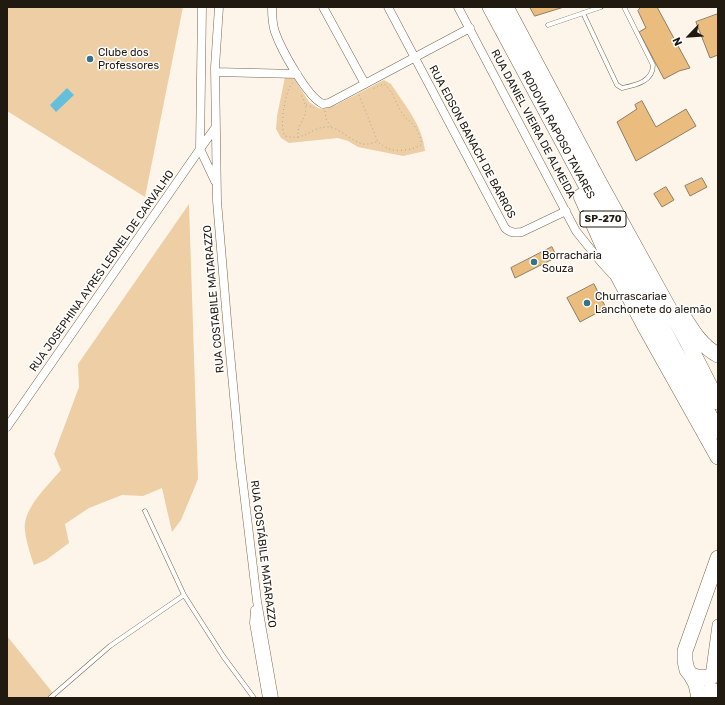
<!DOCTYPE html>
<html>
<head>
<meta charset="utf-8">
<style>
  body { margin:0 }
  #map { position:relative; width:725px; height:705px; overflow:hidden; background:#fdf5ea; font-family:Rubik,sans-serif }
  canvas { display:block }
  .frame { position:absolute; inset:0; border:8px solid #211a10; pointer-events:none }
  .north { position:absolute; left:669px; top:16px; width:40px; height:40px; -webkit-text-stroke:3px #fff; paint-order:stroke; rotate:245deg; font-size:11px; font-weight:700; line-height:16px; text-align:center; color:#211a10 }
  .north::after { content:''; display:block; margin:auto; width:14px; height:18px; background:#211a10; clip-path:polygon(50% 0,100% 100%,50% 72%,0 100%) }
</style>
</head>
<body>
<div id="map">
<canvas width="725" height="705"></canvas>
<div class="frame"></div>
<div class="north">N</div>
</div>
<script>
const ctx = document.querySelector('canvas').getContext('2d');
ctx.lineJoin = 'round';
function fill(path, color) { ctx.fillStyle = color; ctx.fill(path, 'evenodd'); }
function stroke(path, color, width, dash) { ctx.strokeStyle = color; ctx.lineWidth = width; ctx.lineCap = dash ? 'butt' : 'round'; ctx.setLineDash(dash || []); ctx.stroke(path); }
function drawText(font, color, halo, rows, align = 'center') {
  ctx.font = font + ' Rubik,sans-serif'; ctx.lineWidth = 3; ctx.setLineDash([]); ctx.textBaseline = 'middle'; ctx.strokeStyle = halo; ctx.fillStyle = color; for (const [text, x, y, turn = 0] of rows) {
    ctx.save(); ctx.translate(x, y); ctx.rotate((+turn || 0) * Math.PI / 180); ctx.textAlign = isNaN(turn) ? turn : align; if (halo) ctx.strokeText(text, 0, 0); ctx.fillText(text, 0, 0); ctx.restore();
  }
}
fill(new Path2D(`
  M7,7h176l-38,190 -138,-86z
  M285,77l9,1 15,24 9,6 6,1 12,-4 48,-25 7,4c13,20 32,42 34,67l-22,5 -45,-9 -10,-6 -10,-3 -49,5 -8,-5 -5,-9 1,-13z
  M189,204l9,275 -17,41 -9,12 -10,-44 -19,8 -21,-1 -33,13 -24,16 4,19 -23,17 -12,5c-3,-9 -11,-33 -9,-42 3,-19 24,-39 36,-53l-7,-16 25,-67 -1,-23z
  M7,636l50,62h-50z`), '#edcea5');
fill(new Path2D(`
  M67,88l7,7 -18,17 -6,-7z`), '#63bfda');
const building = new Path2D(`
  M530,7h34l-29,9z
  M641,7h16l33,61 -11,3 -15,8 -25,-47 7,-4 -8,-17z
  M718,14v41l-8,3 -14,-36z
  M642,101l14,26 30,-18 10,17 -60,35 -19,-39 20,-13 -2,-4z
  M702,178l5,9 -17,9 -5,-10z
  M666,187l8,13 -12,7 -8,-13z
  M552,247l5,10 -42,21 -4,-10z
  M594,284l12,24 -26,14 -13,-24z`);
fill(building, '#eabc7d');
stroke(building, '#8f7d64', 1);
const lane = new Path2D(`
  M583,13l34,72 5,3c15,-3 31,-7 31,-23l-29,-58
  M548,25l53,-18
  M145,511l39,84 39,61 31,42
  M50,698l60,-52 74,-51`);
const street = new Path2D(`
  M202,7l-2,142 15,32
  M219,7l-4,60 2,134 11,131 12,127 17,142 17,97
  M272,7c0,9 0,16 3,25 6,17 32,65 48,72l6,-1 141,-75
  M323,7l42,77
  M388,7l117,221c5,5 10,5 17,4l44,-21
  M458,7l118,224 25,31 11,12
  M215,72l82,2
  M7,427l193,-278 15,-21
  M255,610l-1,13 13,75`);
const secondary = new Path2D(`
  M708,698l10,-73
  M717,698l1,-9`);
const highway = new Path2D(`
  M490,7l228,424
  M506,7l92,173 89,161 31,61
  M581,196l27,61 36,68 74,132
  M682,314c10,16 19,32 36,41
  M691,675c10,4 19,4 27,-3
  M699,698l-3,-14 -5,-9 -4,-5 -2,-9v-10l33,-93`);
stroke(lane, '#796750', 5);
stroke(street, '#796750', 9);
stroke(secondary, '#796750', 12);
stroke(highway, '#796750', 16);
stroke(new Path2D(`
  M293,83c-8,6 -14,45 -8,53 22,5 24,-8 41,-9 12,-1 26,15 37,17 5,1 10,-2 15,-2 4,3 8,6 11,7 9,3 24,1 32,-4 1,-7 -5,-18 -10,-23 -3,-2 -5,-3 -7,-6 -8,-10 -10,-24 -20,-32l-12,5
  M359,95l19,47
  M306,105l8,3
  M325,111l1,8 6,9
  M298,138c-2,-21 17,-19 2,-45`), '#afa79d', 1, [1, 3]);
stroke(lane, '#fff', 4);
stroke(street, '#fff', 8);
stroke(secondary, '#fff', 11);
stroke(highway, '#fff', 15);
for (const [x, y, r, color] of [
  [90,59,4,"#327386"],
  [534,262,4,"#327386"],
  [587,303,4,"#327386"]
]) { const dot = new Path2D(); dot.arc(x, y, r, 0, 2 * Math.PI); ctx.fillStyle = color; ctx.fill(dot); stroke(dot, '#fff', 1.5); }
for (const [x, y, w] of [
  [603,219,46]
]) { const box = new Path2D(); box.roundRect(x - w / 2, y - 8, w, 16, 3); ctx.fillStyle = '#fff'; ctx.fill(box); stroke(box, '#211a10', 1); }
drawText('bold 10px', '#211a10', null, [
  ["SP-270",603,219]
]);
drawText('11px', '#211a10', '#fff', [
  ["Clube dos",98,53],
  ["Professores",98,66],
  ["Borracharia",542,256],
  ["Souza",542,269],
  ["Churrascariae",595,297],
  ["Lanchonete do alemão",595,310]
], 'left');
drawText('11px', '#211a10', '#fff', [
  ["RUA DANIEL VIEIRA DE ALMEIDA",533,124,62],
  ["RODOVIA RAPOSO TAVARES",558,135,62],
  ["RUA EDSON BANACH DE BARROS",472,142,62],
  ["RUA JOSEPHINA AYRES LEONEL DE CARVALHO",102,271,-55],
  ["RUA COSTABILE MATARAZZO",214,299,-95],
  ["RUA COSTÁBILE MATARAZZO",263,554,83]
]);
</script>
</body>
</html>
